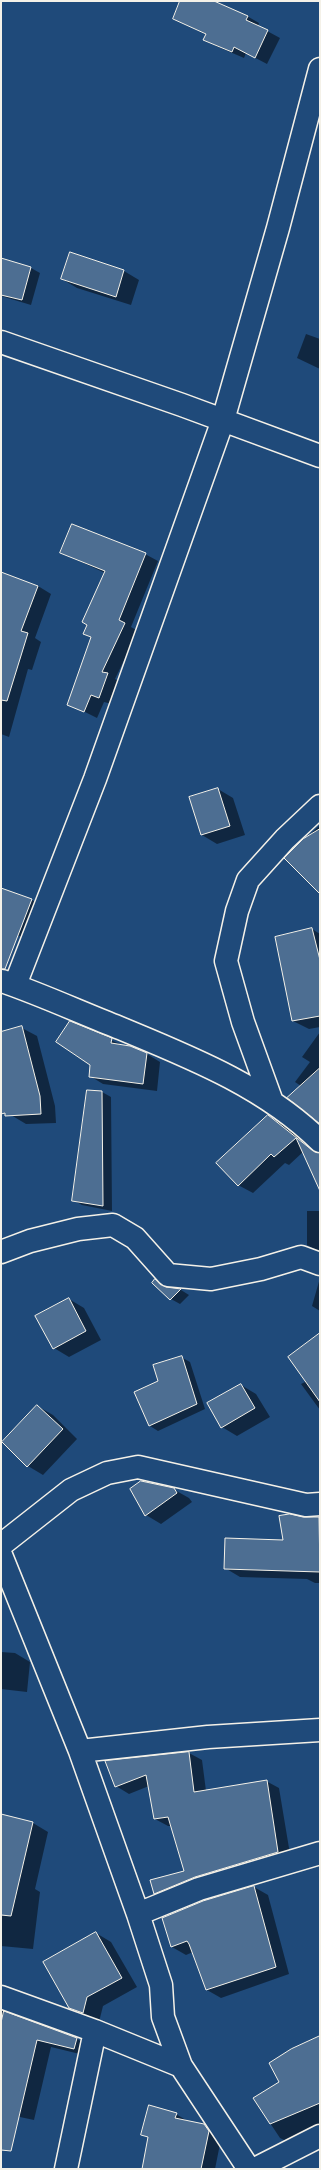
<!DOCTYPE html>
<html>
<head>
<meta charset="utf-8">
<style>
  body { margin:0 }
  #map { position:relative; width:321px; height:2170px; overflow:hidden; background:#1f4a7a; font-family:Delius,sans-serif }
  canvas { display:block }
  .frame { position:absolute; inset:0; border:2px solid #f4f1e8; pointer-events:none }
</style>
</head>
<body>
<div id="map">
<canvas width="321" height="2170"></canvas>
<div class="frame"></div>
</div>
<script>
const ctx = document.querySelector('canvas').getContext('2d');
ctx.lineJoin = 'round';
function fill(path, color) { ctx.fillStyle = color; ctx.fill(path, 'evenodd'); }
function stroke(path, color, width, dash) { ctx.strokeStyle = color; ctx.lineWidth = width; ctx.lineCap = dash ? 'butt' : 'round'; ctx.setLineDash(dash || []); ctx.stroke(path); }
fill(new Path2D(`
  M182,1h29l36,15 12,7 -1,3 22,12 -13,26 -21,-11 -2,5 -28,-12 -11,-7 2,-4 -33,-16z
  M70,253l54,18 15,9 -8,25 -54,-17 -15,-9z
  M1,262l30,6 9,5 -9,32 -30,-9z
  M306,334l14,5v30l-23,-11z
  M62,553l83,1 13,7 -27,66 7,4 -23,48 5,3 -8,22 -8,-2 -7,16 -28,-14 23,-66 -8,-5 21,-60z
  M38,586l13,8 -16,44 6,4 -9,28 -4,-1 -19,68 -8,-3v-145z
  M218,789l15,9 12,37 -28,9 -15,-9 -12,-37z
  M320,825v64l-34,-31z
  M1,889l31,11 15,9 -12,33 -34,-13z
  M312,929l8,5v93l-11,2 -16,-8z
  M71,1022l53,24 23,8 13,8 -3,29 -54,-7 -13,-8 1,-11z
  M22,1028l15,8 18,70 1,17 -30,1 -15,-9 -10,-38v-44z
  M320,1032v92l-19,-38 -6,-4 15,-20 -8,-5z
  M88,1091l14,1 9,5 1,114 -30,-6 -9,-5z
  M268,1116l14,8 38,29v18l-17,-19 -14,13 -4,-2 -32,30 -15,-8z
  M307,1211h13v41l-13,-7z
  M320,1278v33l-8,-5z
  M155,1280l13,8 13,2 8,5 -9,9 -9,-5 -18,-16z
  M69,1299l15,9 17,32 -32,17 -15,-9z
  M320,1335v75l-19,-26 6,-3z
  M181,1357l9,5 15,47 -47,22 -8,-5 9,-45z
  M241,1385l15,9 14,23 -33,19 -15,-9z
  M37,1406l16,9 24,24 -34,36 -15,-9z
  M173,1489l16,9 3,4 -31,22 -15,-9z
  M303,1518h17v65h-5l-8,-4 -67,-2 -15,-9 59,-27z
  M1,1652l14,1 15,9 -3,30 -26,-3z
  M189,1753l13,7 4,31 60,-10 13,7 12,72 -82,24 -12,-7v2l-29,22 -13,-8 31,-21 -14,-46h-4l-13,-7 -6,-33 -20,8 -13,-8z
  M1,1815l32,8 15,9 -13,57 5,3 -7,57 -32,-3z
  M254,1887l14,8 21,79 -68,24 -14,-8 -14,-38 -7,3 -14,-8 -9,-29 40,-16z
  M96,1933l15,9 26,45 -34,19 -4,16 -29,-14z
  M1,2010l76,29 14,8 -3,9 -37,-9 -17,73 -33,-7z
  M320,2037v91l-26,17 -14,-7 -26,-39 27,-17z
  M176,2114l13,8 15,3 13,7 4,7 -6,30h-72l6,-31 -7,-4z`), '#0007');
const building = new Path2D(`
  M180,1h34l34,15 -2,4 22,10 -13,28 -21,-11 -2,5 -29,-12 3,-6 -33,-15z
  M70,252l54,18 -8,27 -55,-18z
  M1,258l30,9 -9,33 -21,-5z
  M72,524l74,29 -27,67 6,3 -23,49 6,1 -9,25 -8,-3 -7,17 -17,-7 24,-68 -8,-3 4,-9 -5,-3 23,-51 -45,-18z
  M1,572l37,14 -17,45 7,2 -21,68 -6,-1z
  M218,788l12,38 -29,9 -12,-38z
  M320,829v65l-36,-36 19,-19z
  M1,888l31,11 -27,70h-4z
  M312,928l8,32v56l-28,5 -17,-84z
  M70,1021l42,17 -1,5 19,3 17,7 -4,31 -54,-7 1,-12 -34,-23z
  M22,1026l18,70 1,18 -36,2v-3l-4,1v-82z
  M320,1068v56l-33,-26z
  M87,1090l15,1 1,115 -31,-5z
  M268,1115l44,35 8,3v38l-24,-53 -22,19 -3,-3 -33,32 -22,-23z
  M155,1279l11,8 15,2 -11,11 -18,-17z
  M69,1298l17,33 -33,18 -18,-33z
  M320,1333v69l-32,-45z
  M182,1356l15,48 -48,22 -15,-34 24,-11 -5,-16z
  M241,1384l14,24 -34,20 -14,-25z
  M37,1405l26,24 -36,38 -25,-25z
  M141,1481l33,7 3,5 -32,23 -15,-27z
  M290,1514l13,3h16l1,55 -96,-3 1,-31 58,2 -4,-24z
  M189,1752l5,40 73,-12 11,72 -83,25 -41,17 -4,-14 34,-9 -16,-54 -14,2 -8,-44 -31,12 -10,-26z
  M1,1814l32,8 -22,94 -10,-1z
  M254,1886l22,81 -70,23 -17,-46 -2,-3 -16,6 -9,-29 41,-17z
  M96,1932l26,46 -35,19 -4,16 -14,-5 -26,-46z
  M4,2011l73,27 -3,11 -37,-9 -26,111 -10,-1v-127z
  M320,2036v67l-50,21 -17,-26 26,-16 -10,-19 22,-14z
  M149,2105l28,8 -2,5 29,6 5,7 -8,38h-59l6,-32 -7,-2z`);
fill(building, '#4d6e92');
stroke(building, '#f4f1e8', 1);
const minor = new Path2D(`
  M1,342l181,63 138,51
  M2,981c38,13 75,30 113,45 72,30 148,59 205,115
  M15,985l80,-206 128,-359 55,-192 42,-159
  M272,1102l-29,-80 -17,-61 11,-50 11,-31 37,-41 35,-33
  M1,1252l29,-11 48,-12 35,-4 22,13 33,37 43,4 50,-10 40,-12 19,7
  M1,1545l70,-55 36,-17 31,-6 168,38 14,-1
  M1,1555l79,196 58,163 23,71 2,32 18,49 68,103
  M80,1751l128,-14 112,-7
  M138,1914l61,-25 121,-36
  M1,1997l94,34
  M66,2169l29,-138 86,35
  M255,2169l65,-33`);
stroke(minor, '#f4f1e8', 25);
stroke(minor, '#1f4a7a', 22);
</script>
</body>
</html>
